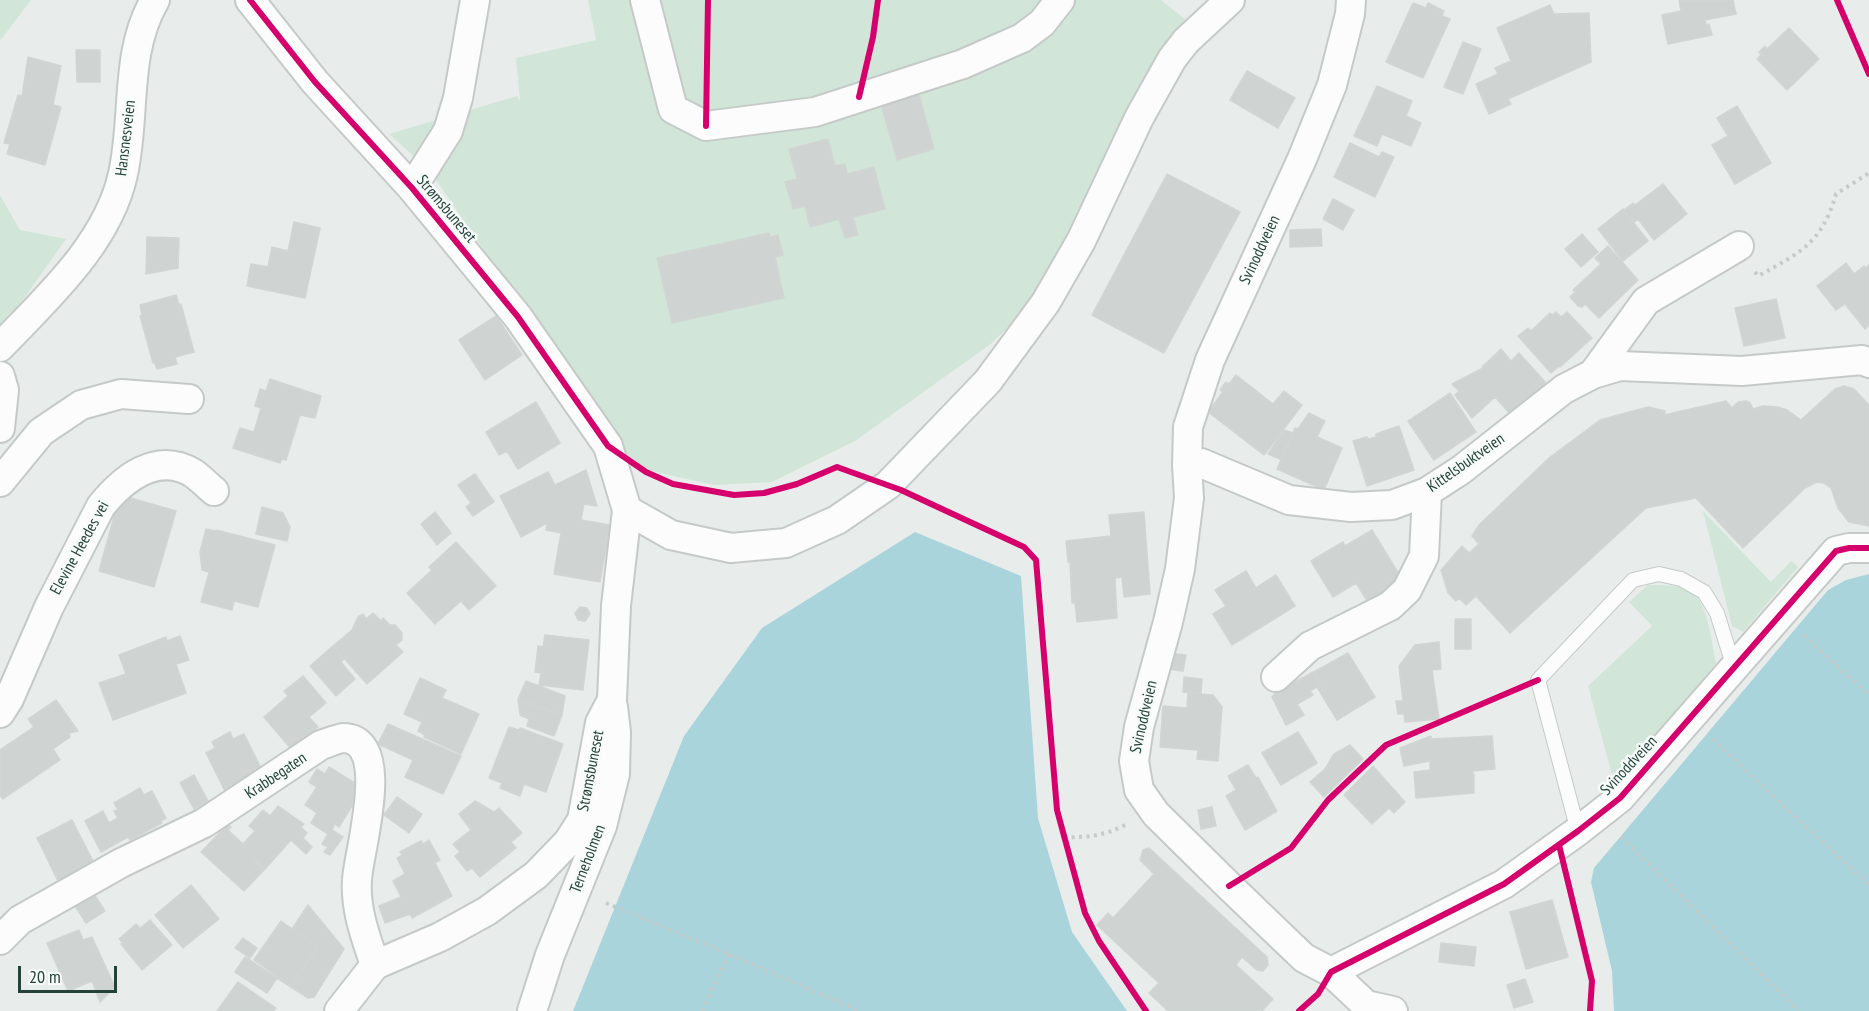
<!DOCTYPE html>
<html>
<head>
<meta charset="utf-8">
<style>
  body { margin:0 }
  #map { position:relative; width:1869px; height:1011px; overflow:hidden; background:#e8edeb; font-family:"PT Sans Narrow",sans-serif }
  canvas { display:block }
  .scale { position:absolute; left:18px; top:966px; width:99px; height:27px; box-sizing:border-box; border:3px solid #24423a; border-top:0; padding-left:8px; font-size:18px; line-height:21px; white-space:nowrap; color:#24423a; -webkit-text-stroke:4px #f7fbf9; paint-order:stroke }
</style>
</head>
<body>
<div id="map">
<canvas width="1869" height="1011"></canvas>
<div class="scale">20 m</div>
</div>
<script>
const ctx = document.querySelector('canvas').getContext('2d');
ctx.lineJoin = 'round';
function fill(path, color) { ctx.fillStyle = color; ctx.fill(path, 'evenodd'); }
function stroke(path, color, width, dash) { ctx.strokeStyle = color; ctx.lineWidth = width; ctx.lineCap = dash ? 'butt' : 'round'; ctx.setLineDash(dash || []); ctx.stroke(path); }
function drawText(font, color, halo, rows, align = 'center') {
  ctx.font = font + ' "PT Sans Narrow",sans-serif'; ctx.lineWidth = 5; ctx.setLineDash([]); ctx.textBaseline = 'middle'; ctx.strokeStyle = halo; ctx.fillStyle = color; for (const [text, x, y, turn = 0] of rows) {
    ctx.save(); ctx.translate(x, y); ctx.rotate((+turn || 0) * Math.PI / 180); ctx.textAlign = isNaN(turn) ? turn : align; if (halo) ctx.strokeText(text, 0, 0); ctx.fillText(text, 0, 0); ctx.restore();
  }
}
fill(new Path2D(`
  M0,0h31l-31,41z
  M588,0h573l30,24 -126,246 -73,73 -137,98 -83,41 -58,3 -95,-21 -85,-140 -104,-153 -41,-37 128,-38 3,5 -4,-43 80,-18z
  M0,195l20,35 46,9 -66,93z
  M1703,511l68,71 20,-21 7,6 -55,65 -11,-6z
  M1648,585c13,0 29,-1 41,6 20,10 22,51 27,72l-101,123 -27,-100 64,-60 -23,-24z`), '#d1e6d8');
fill(new Path2D(`
  M915,532l106,44 17,242 34,114 55,79h-554l111,-275 78,-108z
  M1869,574v437h-255l-2,-40 -21,-89 3,-14 234,-278 18,-10z`), '#a9d4db');
const building = new Path2D(`
  M1679,0h54l3,14 -31,6 1,5 3,-1 3,11 -44,9 -6,-29 19,-4z
  M1413,3l13,5 2,-5 16,8 -2,5 8,3 -27,59 -37,-16z
  M1550,5l4,9 35,-1 2,49 -83,37 3,5 -22,10 -13,-30 22,-10 -3,-6 16,-7 -14,-33z
  M1789,28l30,31 -32,31 -30,-31 4,-4 -2,-3 6,-6 2,3z
  M1463,42l18,7 -18,45 -19,-7z
  M76,50h24v32h-23z
  M28,57l33,9 -8,39 8,2 -16,58 -38,-11 3,-10 -6,-1 14,-48 4,1z
  M1247,71l48,27 -17,30 -48,-28z
  M1377,86l35,15 -6,15 15,7 -10,23 -29,-12 -5,12 -23,-10z
  M917,87l17,62 -37,11 -18,-63z
  M1737,106l34,57 -36,21 -23,-39 16,-9 -11,-18z
  M828,139l7,27 10,-2 2,10 27,-7 11,42 -32,8 5,18 -13,3 -6,-19 -29,8 -5,-21 -12,3 -8,-27 12,-3 -8,-30z
  M1350,143l29,14 3,-5 12,5 -19,40 -41,-20z
  M1167,174l73,38 -76,141 -72,-38z
  M1663,184l24,30 -33,26 -16,-21 -5,4 -9,-13 9,-7 2,2z
  M1333,199l21,11 -11,20 -20,-11z
  M1623,209l25,32 -25,20 -25,-32z
  M294,222l26,6 -15,70 -58,-12 4,-22 17,3 4,-20 16,4z
  M1321,229l1,17 -32,1v-17z
  M769,233l1,4 8,-2 5,20 -8,2 9,41 -112,25 -15,-65z
  M1582,234l16,18 -17,15 -16,-18z
  M147,237l32,1 -1,30 -32,6z
  M1608,246l30,34 -39,38 -14,-14 -3,3 -4,-1 -8,-9 5,-5 -2,-2 28,-26 -6,-6z
  M1846,263l8,11 10,-8 1,2 4,-3v60l-4,4 -20,-25 -9,6 -19,-24z
  M176,295l3,10 2,-1 13,48 -19,5 2,7 -20,5 -2,-6h-2l-13,-47 2,-1 -2,-10z
  M1776,299l9,39 -41,8 -9,-38z
  M1556,312l5,5 6,-5 25,26 -32,29 -1,-1 -8,7 -33,-37 10,-8 3,3 19,-18 3,2z
  M496,316l26,39 -37,25 -26,-40z
  M1501,349l10,12 8,-8 28,31 -35,32 -17,-19 -23,21 -17,-23 4,-4 -7,-7 31,-16 -1,-1z
  M1236,375l37,29 11,-13 18,14 -38,50 -56,-43 15,-20 -3,-2 6,-8 3,2z
  M270,379l51,17 -6,22 -15,-3 -14,45 -4,-1 -2,4 -47,-15 7,-20 14,4 7,-24 -6,-2 5,-17 6,2z
  M1844,386l10,3 15,16v121l-20,-4 -11,-14 -7,-20 -7,-5 -7,-1 -12,6 -62,60 -47,-50 -50,10 -136,125 -34,-37 -10,9 -7,-7 -3,3 -8,-8 -7,-23 21,-24 7,7 10,-9 -7,-8 7,-11 70,-67 51,-38 48,-13 17,4 -1,4 62,-14 6,7 6,-6 8,-1 4,2 3,6 10,-3 15,1 9,3 14,10 34,-31z
  M1450,393l26,39 -42,28 -26,-39z
  M536,402l24,41 -42,26 -11,-18 -8,4 -13,-23z
  M1309,413l16,8 -8,16 25,11 -18,42 -47,-21 18,-41 3,1z
  M1399,426l15,44 -47,16 -14,-45 14,-4 1,2 8,-2v-3z
  M1284,430l9,3 -11,27 -14,-6z
  M586,470l11,36 -13,-2 -3,16 29,5 -10,57 -46,-8 7,-41 -15,-3 1,-7 -26,14 -21,-41 48,-24 7,13z
  M475,474l19,28 -21,14 -7,-9 5,-4 -13,-18z
  M120,495l56,16 -22,76 -55,-16z
  M262,507l21,6 7,14 -3,14 -31,-7z
  M435,512l16,21 -14,12 -16,-21z
  M1144,512l6,82 -26,3 -2,-20 -7,1 2,40 -40,4 -2,-19h-3l-2,-41h-2l-2,-21 45,-5 -2,-21z
  M206,529l10,2v-1l59,15 -17,62 -24,-6 -2,9 -31,-8 8,-30 -7,-2 -2,-18z
  M1372,530l31,51 -35,21 -12,-19 -23,14 -22,-36 32,-19 2,4z
  M456,542l40,44 -27,24 -8,-9 -26,23 -28,-31 25,-23 -3,-3z
  M1246,571l10,17 20,-13 19,31 -63,39 -19,-31 13,-8 -11,-16z
  M580,607l7,1 3,6 -5,7 -7,-1 -3,-7z
  M373,613l8,8 2,-3 7,7h5l7,8v7l-6,5 7,7 -36,32 -34,-38 19,-16 6,-13 5,-3 3,5z
  M1455,619h16v30h-16z
  M545,635l44,5 -6,50 -44,-5 2,-12 -6,-1 3,-26 5,1z
  M180,636l9,24 -13,4 10,29 -73,27 -14,-37 27,-9 -7,-19 47,-18 1,4z
  M1439,642l2,27 -9,1 7,49 -34,3 -1,-8h-6l-2,-13h7l-4,-35 16,-21z
  M333,646l11,13 -3,3 14,17 -19,17 -26,-30z
  M1169,653l17,2 -3,16 -17,-2z
  M1348,653l27,44 -38,23 -20,-33 4,-3 -7,-12z
  M1313,672l7,13 -10,6 3,4 -16,9 7,11 -18,10 -14,-28 3,-4z
  M303,676l23,27 -17,14 9,10 -26,23 -28,-33 24,-21 -4,-5z
  M1184,677l18,2 -1,15 -18,-2z
  M420,678l26,12 -4,8 37,16 -18,40 -37,-17 1,-2 -7,-4 4,-9 -18,-8z
  M526,681l39,15 -3,19 -44,-16z
  M1188,693l25,2 9,12 -4,54 -21,-2 1,-9 -38,-3 3,-41 24,2z
  M518,699l44,16 -8,21 -27,-10 2,-7 -9,-4z
  M56,700l22,31 -9,2 1,4 -17,12 7,11 -57,39 -3,-4v-45l34,-23 -6,-8z
  M388,724l73,32 -18,38 -38,-17 8,-17 -35,-16z
  M509,727l10,3 1,-2 43,16 -17,48 -22,-8 -4,12 -20,-8 2,-5 -13,-5z
  M230,732l3,7 11,-5 22,44 -38,19 -22,-44 9,-5 -3,-6z
  M1298,732l19,31 -36,22 -19,-32z
  M1431,736v3l61,-3 3,33 -23,2 2,4v18l-58,5 -2,-26 16,-2v-9l-26,5 -4,-18z
  M1350,745l13,14 -39,38 -14,-15 15,-13 9,-15z
  M1248,765l8,13 2,-1 19,34 -32,19 -19,-34 10,-6 -8,-14z
  M1373,766l32,36 -11,11 -5,-5 -17,16 -28,-29z
  M329,767l34,21 -24,39 -4,-3 -3,6 11,7 -13,18 -6,-3 4,-5 -6,-3 6,-10 -17,-11 6,-10 -12,-8 12,-18 -8,-5 8,-13 8,5z
  M194,775l14,26 -14,8 -14,-26z
  M140,788l4,7 8,-4 14,27 -5,3 1,2 -32,17 -2,-3 -27,15 -16,-31 18,-10 6,12 9,-5 -4,-7 4,-1 -4,-7z
  M397,797l25,17 -13,19 -25,-18z
  M475,801l19,11 5,-4 23,25 -11,9 5,6 -36,29 -8,-9 -5,3 -12,-15 5,-4 -7,-8 18,-14 -12,-16z
  M278,806l26,18 -3,3 6,6 -4,5 9,9 -6,7 -15,-14 -26,29 -14,-13 13,14 -20,21 -43,-39 27,-28 3,3 -3,3 15,14 12,-13 -6,-5 14,-16 7,6z
  M1212,807l4,19 -15,3 -3,-19z
  M72,820l22,43 -36,18 -21,-43z
  M429,840l11,20 -5,3 17,33 -40,22 -2,-4 -25,9 -6,-17 22,-9 -8,-16 12,-7 -8,-16 6,-3 -3,-3 21,-11 2,3z
  M1149,848l118,109 1,8 -5,6 -6,-1 -15,-13 -6,8 37,34 -11,12h-94l-19,-18 10,-10 -62,-58 11,-12 5,5 41,-44 -14,-14 3,-10z
  M191,885l28,34 -36,29 -28,-33z
  M90,888l15,23 -19,12 -15,-23z
  M1552,900l16,57 -42,12 -16,-57z
  M308,905l36,44 -30,48 -6,1 -31,-20 1,-1 13,9 27,-39 -26,-18z
  M150,920l22,25 -30,25 -21,-26 2,-1 -4,-4 17,-15 4,4z
  M281,921l37,26 -27,39 -37,-26z
  M79,930l4,10 9,-3 23,50 -15,15 -8,-21 -24,10 -21,-48z
  M243,938l14,10 -7,10 -15,-10z
  M1441,943l35,4 -2,19 -35,-4z
  M245,957l32,21 -10,15 -32,-21z
  M1525,979l8,23 -19,6 -7,-23z
  M238,982l38,26 -3,3h-56z`);
fill(building, '#cfd4d2');
stroke(building, '#d1d6d4', 1.5);
const service = new Path2D(`
  M1578,831l-40,-151 95,-100 26,-6 22,5 23,13 13,21 17,55`);
const minor = new Path2D(`
  M250,0l65,82 97,106 106,129 90,129 19,64 -11,96 -4,94 -12,23 -18,97 -14,22 -32,33 -49,36 -47,26 -65,28 -36,46
  M645,0l28,109 33,17 109,-14 148,-48 59,-26 20,-15 18,-23
  M1351,0l-1,14 -18,71 -30,74 -92,201 -22,67 -1,38 2,33 -9,71 -12,53 -29,105 -5,34 5,29 17,24 73,72 75,72 27,14 35,33 27,6
  M412,188l36,-57 10,-33 17,-98
  M0,347c47,-49 108,-104 123,-173 13,-58 1,-121 32,-174
  M1593,374l53,-73 93,-55
  M0,376l4,14 -4,38
  M1187,465l14,-2 88,37 62,7 41,-2 35,-13 34,-22 103,-81 29,-15 27,-8 122,5 120,-11 7,3
  M0,482l41,-50 40,-27 40,-11 68,5
  M627,510l44,25 60,13 55,-5 51,-23 51,-35 100,-104 58,-79 35,-61 58,-123 33,-59 14,-18 44,-41
  M1276,677l34,-31 80,-40 17,-16 17,-34 3,-64
  M0,713l9,-14 40,-92 52,-101c22,-27 55,-55 92,-33 7,5 14,12 21,18
  M0,940l20,-20 101,-57 83,-40 117,-78c7,-2 15,-6 22,-7 51,0 15,115 14,142 -2,30 9,58 18,85
  M1331,972l173,-88 74,-53 42,-33 216,-247 13,-3h20
  M532,1011l18,-56 52,-129 13,-52 1,-42 -3,-25`);
stroke(service, '#c5cac8', 16);
stroke(minor, '#c5cac8', 32);
stroke(new Path2D(`
  M1755,272l3,4c42,-23 64,-33 78,-82l33,-21
  M1804,635l65,60
  M1712,739l157,146
  M1064,837c23,1 43,-2 63,-13
  M1621,837l178,174
  M606,903l123,51 131,57
  M702,1011l27,-57`), '#c3ccca', 4, [3, 4.5]);
stroke(service, '#fcfcfc', 14);
stroke(minor, '#fcfcfc', 28);
stroke(new Path2D(`
  M250,0l65,82 97,106 106,129 90,129 38,26 27,12 61,11 30,-2 33,-9 40,-17 64,23 123,57 12,13 21,250 28,103 14,28 47,70
  M1837,0l32,74
  M859,97l14,-60 5,-37
  M706,126l2,-126
  M1559,845l33,136 -2,30
  M1229,886l62,-38 37,-48 58,-55 152,-65
  M1299,1011l19,-17 13,-22 173,-88 74,-53 42,-33 216,-247 13,-3h20`), '#d6006c', 6);
drawText('16px', '#24423a', '#f7fbf9', [
  ["Hansnesveien",126,138,-83],
  ["Strømsbuneset",446,209,50],
  ["Svinoddveien",1260,250,-65],
  ["Kittelsbuktveien",1466,463,-35],
  ["Elevine Heedes vei",80,548,-61],
  ["Svinoddveien",1144,717,-77],
  ["Svinoddveien",1629,766,-47],
  ["Strømsbuneset",591,771,-79],
  ["Krabbegaten",276,776,-34],
  ["Terneholmen",588,859,-69]
]);
</script>
</body>
</html>
